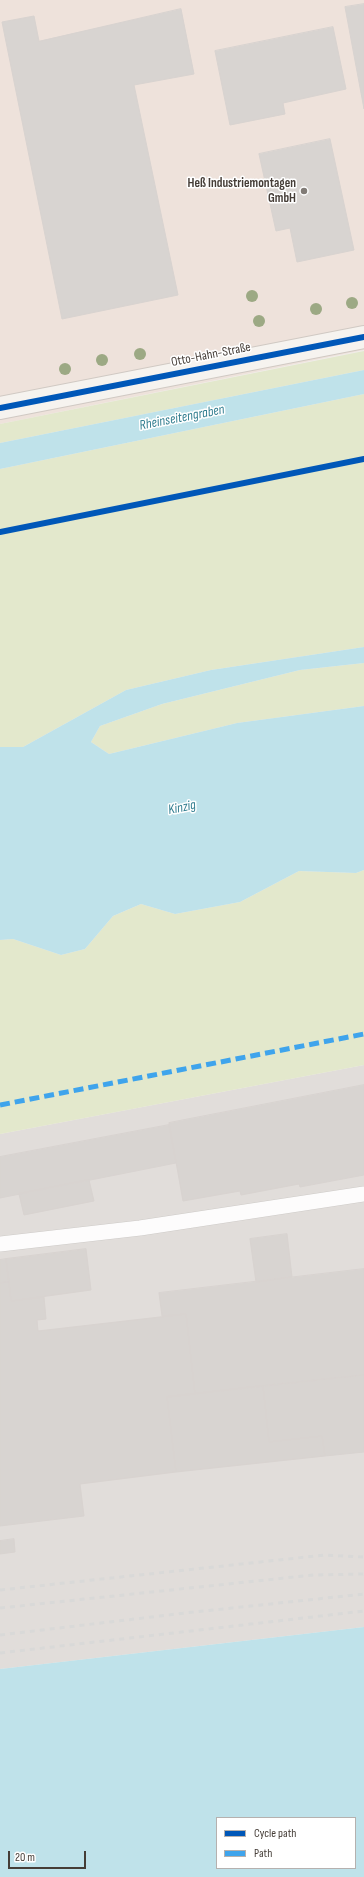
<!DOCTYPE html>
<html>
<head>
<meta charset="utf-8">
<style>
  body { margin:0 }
  #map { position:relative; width:364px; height:1877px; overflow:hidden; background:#f0edea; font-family:"Sofia Sans Condensed",sans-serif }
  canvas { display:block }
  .legend { position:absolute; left:216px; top:1817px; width:140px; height:52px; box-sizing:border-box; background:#fff; border:1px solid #b5b1af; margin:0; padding:5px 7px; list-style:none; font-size:12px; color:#453d37 }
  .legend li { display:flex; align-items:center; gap:8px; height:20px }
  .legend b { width:20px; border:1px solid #b5b1af }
  .scale { position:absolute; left:8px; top:1851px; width:78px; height:18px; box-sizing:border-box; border:2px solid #453d37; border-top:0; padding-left:5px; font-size:12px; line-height:14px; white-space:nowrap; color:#453d37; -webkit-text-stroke:3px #fff; paint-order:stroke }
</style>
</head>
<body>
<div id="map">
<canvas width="364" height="1877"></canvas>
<ul class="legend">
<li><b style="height:5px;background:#0057b8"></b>Cycle path</li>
<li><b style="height:5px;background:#3fa4ec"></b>Path</li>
</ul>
<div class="scale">20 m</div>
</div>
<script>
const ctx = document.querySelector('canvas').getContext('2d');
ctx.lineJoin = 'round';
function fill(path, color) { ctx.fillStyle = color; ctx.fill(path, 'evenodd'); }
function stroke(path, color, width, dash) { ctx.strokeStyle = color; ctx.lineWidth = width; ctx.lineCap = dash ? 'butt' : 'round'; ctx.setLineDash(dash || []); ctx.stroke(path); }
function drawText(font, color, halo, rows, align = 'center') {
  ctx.font = font + ' "Sofia Sans Condensed",sans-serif'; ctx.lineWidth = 3; ctx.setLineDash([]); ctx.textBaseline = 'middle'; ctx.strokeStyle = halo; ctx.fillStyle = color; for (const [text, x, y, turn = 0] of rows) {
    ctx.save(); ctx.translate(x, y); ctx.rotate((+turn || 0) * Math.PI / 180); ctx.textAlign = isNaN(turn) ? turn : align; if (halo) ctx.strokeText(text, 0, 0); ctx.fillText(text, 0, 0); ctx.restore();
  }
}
fill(new Path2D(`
  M0,0h364v350l-364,74z`), '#eee2db');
fill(new Path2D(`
  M364,1065v562l-364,42v-535z`), '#e1ddda');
fill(new Path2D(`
  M364,351v19l-364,73v-19z
  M364,394v253l-153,23 -85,20 -103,57h-23v-278z
  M364,663v43l-127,17 -128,31 -18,-12 9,-16 62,-22 138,-34z
  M364,870v195l-364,69v-194l13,-1 48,16 24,-6 28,-33 28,-12 34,10 65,-12 59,-31 57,2z`), '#e3e8cc');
fill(new Path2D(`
  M364,370v24l-364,75v-26z
  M364,647v16l-64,7 -138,34 -62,22 -9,16 18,12 128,-31 127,-17v164l-8,3 -57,-2 -59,31 -65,12 -34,-10 -28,12 -28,33 -24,6 -48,-16 -13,1v-193h23l103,-57 85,-20z
  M364,1627v250h-364v-208zM217,1818h138v50h-138z`), '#bfe2ea');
const building = new Path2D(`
  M364,4v105l-19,-102z
  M181,9l13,65 -60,11 44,210 -116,24 -60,-297 32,-6 5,25z
  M333,27l13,62 -63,14 2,11 -55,11 -15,-74z
  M330,139l24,111 -57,12 -7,-34 -14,3 -17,-77z
  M364,1085v90l-64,12 -1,-3 -58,11 -1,-4 -57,10 -14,-78z
  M169,1125l7,38 -176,35v-41z
  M89,1180l5,21 -70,14 -5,-21z
  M287,1234l5,43 -36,5 -6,-43z
  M86,1249l5,41 -80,11 -5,-42z
  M6,1259l3,23 -9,1v-23z
  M364,1269v106l-169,19 -9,-80 -24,2 -3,-23z
  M9,1282l2,19 33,-4 2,22 -9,1 1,11 148,-17 9,80 -28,3 9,75 -96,12 4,32 -84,10v-243z
  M364,1375v77l-39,4 -3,-20 -53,6 -6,-56z
  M263,1386l6,56 53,-6 3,20 -149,16 -9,-75z
  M14,1539l1,13 -15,2v-13z`);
fill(building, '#d8d4d1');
stroke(building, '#d8d3d0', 1);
const lane = new Path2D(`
  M0,1244l140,-16 224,-34`);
const secondary = new Path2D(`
  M0,408l364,-71`);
stroke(lane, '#cecbc8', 16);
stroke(secondary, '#d0c9c3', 24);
stroke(lane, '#fdfcfc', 15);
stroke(secondary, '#f6f3ef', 22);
stroke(new Path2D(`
  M0,1590l325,-35 39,2
  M0,1608l313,-33 51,-1
  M0,1635l185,-22 179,-19
  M0,1653l364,-42`), '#d9d9d8', 3, [5, 5]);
stroke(new Path2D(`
  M0,1105l364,-71`), '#3fa4ec', 5, [10, 5]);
stroke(new Path2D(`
  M0,408l364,-71
  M0,532l364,-73`), '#0057b8', 6);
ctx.fillStyle = '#9ca984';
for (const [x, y] of [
  [252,296],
  [352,303],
  [316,309],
  [259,321],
  [140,354],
  [102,360],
  [65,369]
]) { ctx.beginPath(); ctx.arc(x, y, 6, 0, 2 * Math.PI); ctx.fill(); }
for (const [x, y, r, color] of [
  [304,191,4,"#817b76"]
]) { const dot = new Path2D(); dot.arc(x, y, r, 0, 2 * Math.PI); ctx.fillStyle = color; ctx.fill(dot); stroke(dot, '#fff', 1.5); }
drawText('bold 13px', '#453d37', '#fff', [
  ["Heß Industriemontagen",296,184],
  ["GmbH",296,199]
], 'right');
drawText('13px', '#453d37', '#fff', [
  ["Otto-Hahn-Straße",211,355,-11]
]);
drawText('italic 14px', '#347f91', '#fff', [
  ["Rheinseitengraben",182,418,-11],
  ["Kinzig",182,808,-11]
]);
</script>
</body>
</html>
